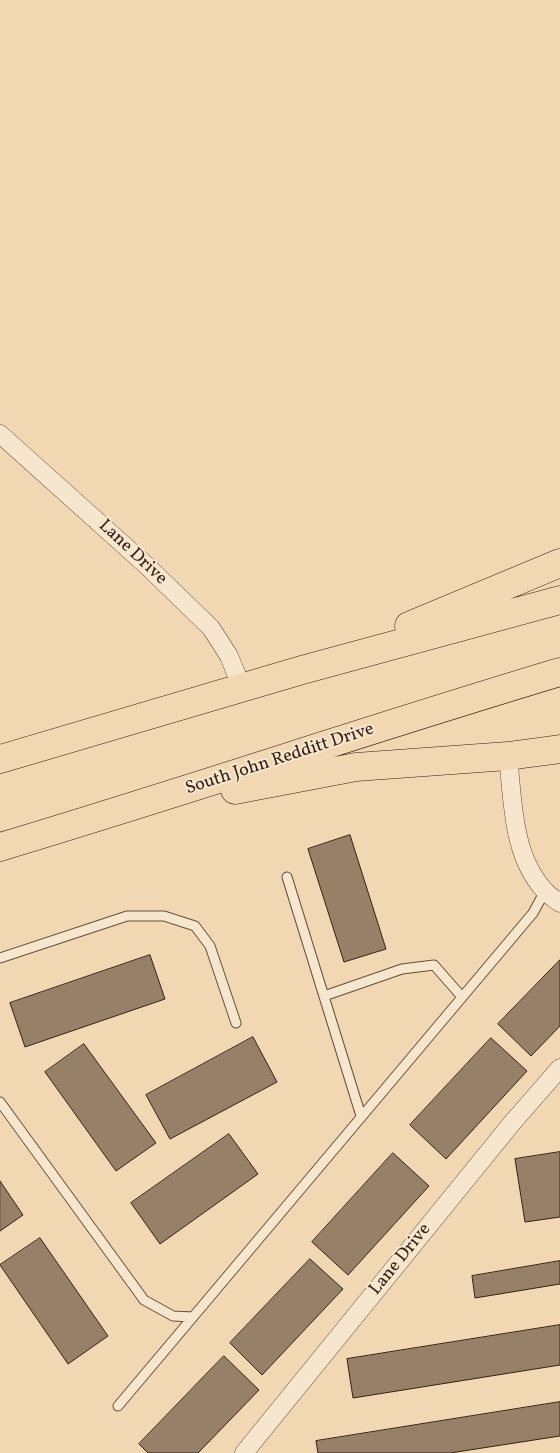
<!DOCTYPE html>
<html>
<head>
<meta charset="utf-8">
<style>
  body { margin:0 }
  canvas { display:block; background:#f1d8b2 }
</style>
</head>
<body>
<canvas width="560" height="1453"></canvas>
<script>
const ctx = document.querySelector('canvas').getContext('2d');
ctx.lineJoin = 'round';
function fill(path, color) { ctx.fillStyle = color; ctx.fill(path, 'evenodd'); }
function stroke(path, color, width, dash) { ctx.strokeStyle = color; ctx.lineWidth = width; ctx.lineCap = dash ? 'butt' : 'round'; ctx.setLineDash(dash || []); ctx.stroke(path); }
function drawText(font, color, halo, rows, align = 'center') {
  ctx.font = font + ' Vollkorn,serif'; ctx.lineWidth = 4; ctx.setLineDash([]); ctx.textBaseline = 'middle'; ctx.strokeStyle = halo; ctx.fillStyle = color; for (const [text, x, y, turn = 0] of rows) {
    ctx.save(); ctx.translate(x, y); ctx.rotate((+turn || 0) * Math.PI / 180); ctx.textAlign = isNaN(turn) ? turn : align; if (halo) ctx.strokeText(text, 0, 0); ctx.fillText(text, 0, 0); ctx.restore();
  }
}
const building = new Path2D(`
  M350,835l36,114 -42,13 -36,-113z
  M150,955l15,44 -140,48 -15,-44z
  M560,960v66l-29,30 -33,-32z
  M253,1037l24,45 -107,57 -24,-44z
  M491,1038l36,33 -81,88 -36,-34z
  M84,1044l72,99 -40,28 -71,-99z
  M229,1134l29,40 -98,70 -29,-41z
  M560,1152v65l-35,5 -10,-63z
  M393,1153l36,33 -81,89 -36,-33z
  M0,1181l23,34 -23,16z
  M40,1238l68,98 -40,28 -68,-99z
  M310,1259l33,30 -81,86 -32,-32z
  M560,1261v23l-85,14 -3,-22z
  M560,1325v40l-207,33 -6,-39z
  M224,1356l35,34 -61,63h-50l-9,-9z
  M560,1402v34l-110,17h-132l-2,-12z`);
fill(building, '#978068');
stroke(building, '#352018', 1);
const service = new Path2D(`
  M287,877l74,239
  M0,958l127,-42h37l31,10 15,20 26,77
  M324,996l78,-27 32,-4 28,32
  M0,1102l144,198 29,16 20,1 340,-404 12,-22
  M118,1406l75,-89`);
const minor = new Path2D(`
  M0,434l146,131 65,63 18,28 13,32
  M508,756c5,45 4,100 37,135 4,5 10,8 15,12
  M244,1453l268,-330 48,-55`);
const trunk = new Path2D(`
  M409,626l151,-63
  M0,759l302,-89 258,-70
  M235,790l121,-23 152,-11 52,-7
  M0,847c187,-56 373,-119 560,-175`);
stroke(service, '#644e3e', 11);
stroke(minor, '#644e3e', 19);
stroke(trunk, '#352018', 29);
stroke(service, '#f6e6cd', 9);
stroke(minor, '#f6e6cd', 18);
stroke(trunk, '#f1d8b2', 28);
drawText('18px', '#352018', '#f6e6cd', [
  ["Lane Drive",132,553,43],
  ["South John Redditt Drive",280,760,-18],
  ["Lane Drive",401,1260,-51]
]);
</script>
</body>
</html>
